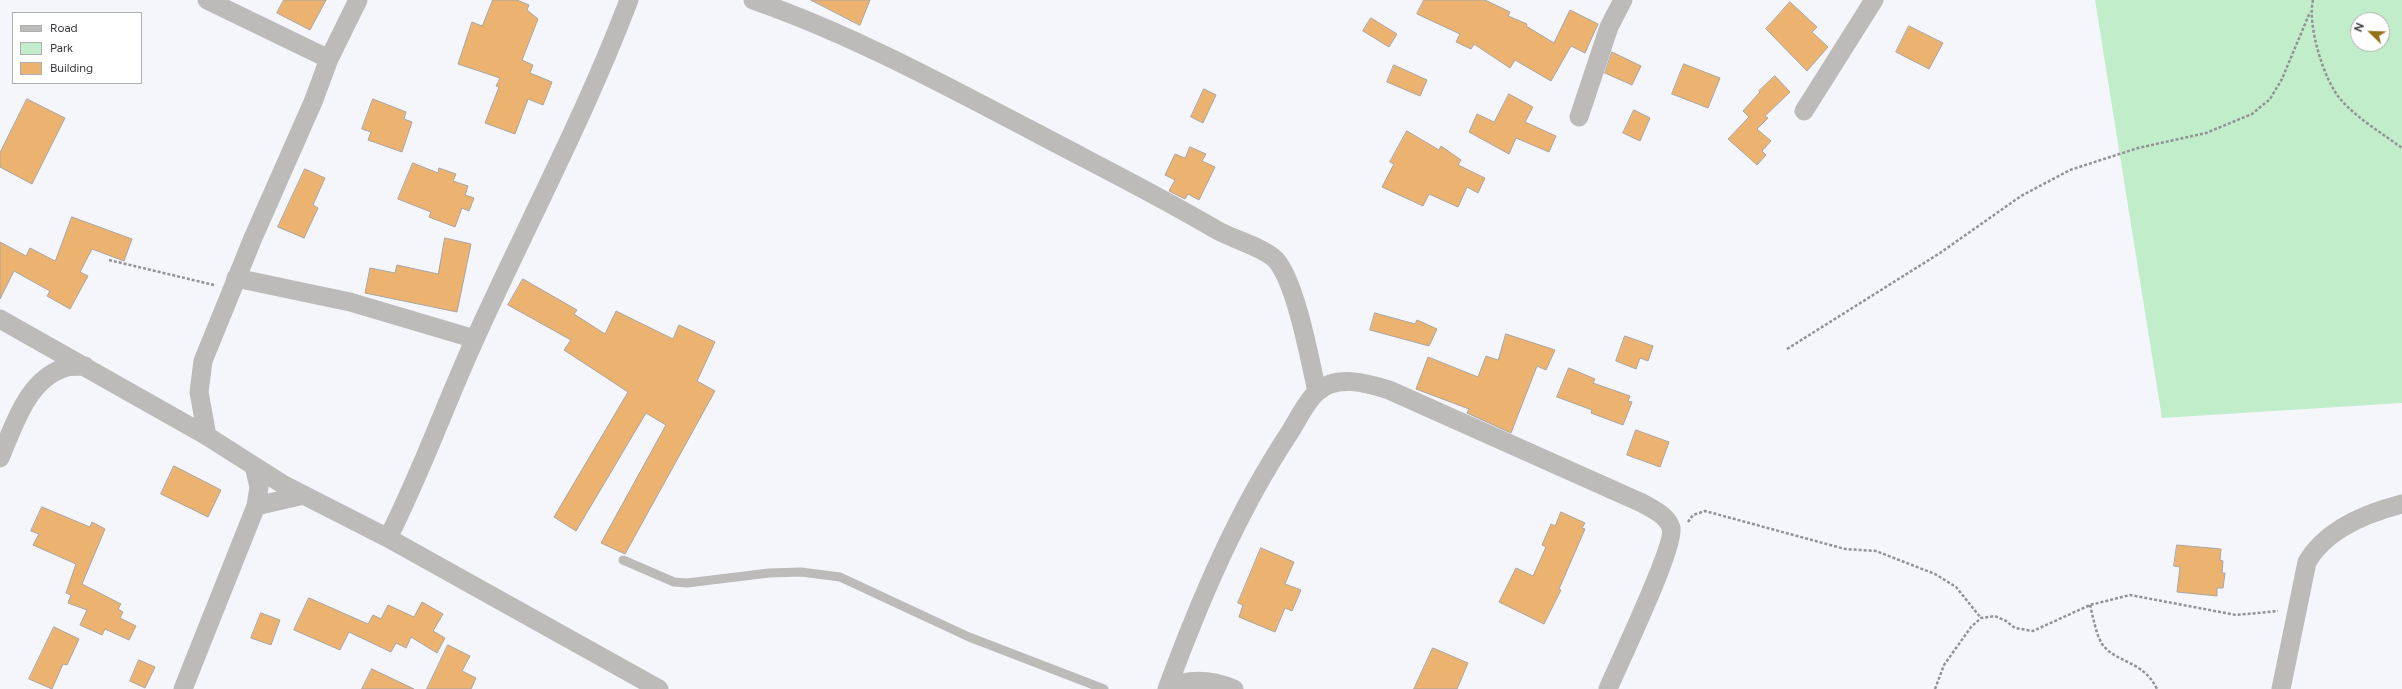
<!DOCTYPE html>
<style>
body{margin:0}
#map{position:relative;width:2402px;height:689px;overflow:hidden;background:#f5f6fb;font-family:Figtree,sans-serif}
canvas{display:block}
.legend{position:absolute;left:12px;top:12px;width:130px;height:72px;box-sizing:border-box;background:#fff;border:1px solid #afafb0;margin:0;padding:5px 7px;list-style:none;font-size:12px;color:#37383a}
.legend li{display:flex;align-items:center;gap:8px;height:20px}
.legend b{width:20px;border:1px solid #afafb0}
.north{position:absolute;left:2350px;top:12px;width:40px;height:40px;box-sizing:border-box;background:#fff;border:1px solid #afafb0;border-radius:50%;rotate:293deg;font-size:11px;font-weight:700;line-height:16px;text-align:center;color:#37383a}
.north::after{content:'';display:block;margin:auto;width:14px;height:18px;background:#917218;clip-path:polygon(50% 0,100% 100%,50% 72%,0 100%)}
</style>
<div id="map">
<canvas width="2402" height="689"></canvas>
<ul class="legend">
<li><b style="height:5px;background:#bcbbb9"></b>Road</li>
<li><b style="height:11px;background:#c2edca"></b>Park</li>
<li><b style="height:11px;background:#ecb270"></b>Building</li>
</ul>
<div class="north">N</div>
</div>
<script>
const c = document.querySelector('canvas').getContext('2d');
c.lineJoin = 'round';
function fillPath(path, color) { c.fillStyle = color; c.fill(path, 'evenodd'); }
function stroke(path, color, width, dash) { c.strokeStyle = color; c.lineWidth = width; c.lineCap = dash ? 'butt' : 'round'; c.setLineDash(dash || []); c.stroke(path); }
const green = new Path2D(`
 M 2095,0 L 2402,0 L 2402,403 L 2162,418 ZM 2358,20 L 2382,20 L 2382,44 L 2358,44 Z`);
const building = new Path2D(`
 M 284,0 L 326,0 L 310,30 L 277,13 Z
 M 493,0 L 517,0 L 529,5 L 527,10 L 538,19 L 522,60 L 533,65 L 530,73 L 552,82 L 543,105 L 528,99 L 515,134 L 485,123 L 499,87 L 496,86 L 500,78 L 458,64 L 472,22 L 482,26 Z
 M 811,0 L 870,0 L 860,25 Z
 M 1424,0 L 1485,0 L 1510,12 L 1508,16 L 1527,24 L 1526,26 L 1554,43 L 1570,10 L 1598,24 L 1585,53 L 1571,46 L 1551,81 L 1515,60 L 1510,68 L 1474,44 L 1471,49 L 1456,42 L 1460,34 L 1417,14 Z
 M 1790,2 L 1817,27 L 1812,32 L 1828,47 L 1807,71 L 1766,29 Z
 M 1371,18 L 1397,34 L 1389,47 L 1363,31 Z
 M 1909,26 L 1943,43 L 1929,69 L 1896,52 Z
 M 1612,52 L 1641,66 L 1632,85 L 1605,73 Z
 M 1684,64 L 1720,78 L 1708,108 L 1672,94 Z
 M 1394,65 L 1427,80 L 1420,96 L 1387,82 Z
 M 1775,76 L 1790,92 L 1765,116 L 1768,118 L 1757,129 L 1771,141 L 1762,151 L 1766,155 L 1757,165 L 1728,139 L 1749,117 L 1743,111 L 1760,92 L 1759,91 Z
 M 1204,89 L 1216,95 L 1203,123 L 1191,117 Z
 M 1509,94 L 1533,107 L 1525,122 L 1556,136 L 1549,152 L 1516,138 L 1509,154 L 1469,132 L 1477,114 L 1494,122 Z
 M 27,99 L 65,118 L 32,184 L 0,167 L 0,153 Z
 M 373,99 L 406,112 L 404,119 L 412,122 L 402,152 L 368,140 L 371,132 L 362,129 Z
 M 1634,110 L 1650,118 L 1640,141 L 1623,133 Z
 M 1407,131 L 1439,150 L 1441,146 L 1461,160 L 1458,165 L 1485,178 L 1478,193 L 1467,187 L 1458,207 L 1429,194 L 1423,206 L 1382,187 L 1394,164 L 1390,162 Z
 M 1190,147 L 1206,154 L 1202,161 L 1215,167 L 1199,200 L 1188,194 L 1185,199 L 1169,191 L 1175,180 L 1165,175 L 1175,154 L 1185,158 Z
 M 413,163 L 438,173 L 439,168 L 456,174 L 453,181 L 468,186 L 465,195 L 474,198 L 469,211 L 462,208 L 455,227 L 429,217 L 431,212 L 398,199 Z
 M 305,169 L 325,178 L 313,205 L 318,208 L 304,238 L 278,227 Z
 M 72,217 L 132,239 L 124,261 L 92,249 L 80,272 L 88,276 L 70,309 L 47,296 L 50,291 L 14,271 L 0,299 L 0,242 L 26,256 L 30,248 L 55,261 Z
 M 445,238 L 471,244 L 457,312 L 365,293 L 370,268 L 395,273 L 397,265 L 438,274 Z
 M 523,279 L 577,310 L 574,314 L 605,334 L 616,311 L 673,339 L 679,325 L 715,342 L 697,381 L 715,391 L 625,554 L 601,543 L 666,425 L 646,413 L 576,531 L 554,517 L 628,392 L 564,350 L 571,340 L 508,305 Z
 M 1375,313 L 1415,324 L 1417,320 L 1437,329 L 1429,346 L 1370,330 Z
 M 1506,334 L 1555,350 L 1546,370 L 1537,366 L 1511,433 L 1467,413 L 1469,409 L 1416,389 L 1428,357 L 1478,377 L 1486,356 L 1498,360 Z
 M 1625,336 L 1653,346 L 1648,361 L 1640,358 L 1636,369 L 1616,361 Z
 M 1569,368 L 1595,379 L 1593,383 L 1630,396 L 1628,401 L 1632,402 L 1623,425 L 1591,413 L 1592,410 L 1557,397 Z
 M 1636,430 L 1669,442 L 1660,467 L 1627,455 Z
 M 174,466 L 221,490 L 208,517 L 161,494 Z
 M 42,507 L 90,527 L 92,522 L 105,529 L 82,584 L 121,604 L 118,609 L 123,612 L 120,618 L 136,626 L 129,640 L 105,629 L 102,635 L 80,625 L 87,610 L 68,603 L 71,595 L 66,593 L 76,564 L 33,545 L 39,534 L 31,531 Z
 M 1561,512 L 1585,523 L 1582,528 L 1585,529 L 1559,589 L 1561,590 L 1544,624 L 1499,602 L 1516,568 L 1533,576 L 1546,547 L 1542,545 L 1551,524 L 1555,526 Z
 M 2177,545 L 2221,549 L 2220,560 L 2223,561 L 2222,573 L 2225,573 L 2223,588 L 2217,588 L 2217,596 L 2177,592 L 2180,567 L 2174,566 Z
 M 1261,548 L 1294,562 L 1285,584 L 1301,590 L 1292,611 L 1285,608 L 1275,632 L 1239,617 L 1243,605 L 1238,603 Z
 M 309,598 L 368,624 L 373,615 L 381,619 L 388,605 L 414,617 L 422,602 L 443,614 L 433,631 L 445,638 L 437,653 L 411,637 L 406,648 L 396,643 L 391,652 L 349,632 L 340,650 L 294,630 Z
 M 261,613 L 280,620 L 271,645 L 251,638 Z
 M 54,627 L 79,639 L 67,665 L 63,664 L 52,689 L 29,679 Z
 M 448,645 L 470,656 L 462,671 L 476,678 L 471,689 L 427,689 Z
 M 1433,648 L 1468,663 L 1457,689 L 1414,689 Z
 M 139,660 L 155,667 L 145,688 L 130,681 Z
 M 372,669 L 414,689 L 362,689 Z`);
const path = new Path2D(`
 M 2313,0 C 2307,25 2324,82 2342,101 C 2357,118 2383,134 2402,148
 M 109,260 L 214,285
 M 1787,349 L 1940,253 L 2021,196 L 2070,170 L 2138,148 L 2206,133 L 2252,114 L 2270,99 L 2282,79 L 2310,12
 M 1688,522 L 1693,515 L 1705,511 L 1845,549 L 1876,551 L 1935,574 L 1956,587 L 1981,618
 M 2090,605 C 2093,617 2096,634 2102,644 C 2117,664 2143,660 2157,689
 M 1935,689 L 1944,665 L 1971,627 L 1981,618 L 1995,616 L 2006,621 L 2015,628 L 2033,631 L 2090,605 L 2130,595 L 2236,615 L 2278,611`);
const lane = new Path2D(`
 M 623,560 L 674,582 L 687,583 L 769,573 L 801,572 L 840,577 L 969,637 L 1104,689`);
const street = new Path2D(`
 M 207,0 L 329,59
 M 753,0 C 848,33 939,82 1029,129 C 1091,162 1154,193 1215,229 C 1231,239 1264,247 1276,260 C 1296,283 1310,360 1317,392
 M 1804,111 L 1874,0
 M 1579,117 L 1609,27 L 1623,0
 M 236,278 L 350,302 L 475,339
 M 0,319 L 207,436 L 284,485 L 388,538 L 659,689
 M 207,436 L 199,392 L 203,361 L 253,238 L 313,102 L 329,59 L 358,0
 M 0,458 C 14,426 27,380 64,368 C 70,365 79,367 85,366
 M 256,506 L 304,495
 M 388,538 C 421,473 445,405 475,339 C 526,226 585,116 629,0
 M 183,689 L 256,506 L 259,487 L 254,466
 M 1167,689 C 1200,600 1237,512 1290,432 C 1297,421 1307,400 1317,392 C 1336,374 1367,383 1389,390 L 1642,503 C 1652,509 1667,515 1671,528 C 1676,545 1618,665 1608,689
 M 1168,689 C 1190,677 1212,680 1234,689
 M 2281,689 L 2307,562 C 2326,529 2367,513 2402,504`);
fillPath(green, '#c2edca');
fillPath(building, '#ecb270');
stroke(building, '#a8a5a2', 1);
stroke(path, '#929396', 2.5, [3, 2]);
stroke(lane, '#bcbbb9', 9);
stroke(street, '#bcbbb9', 19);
</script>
